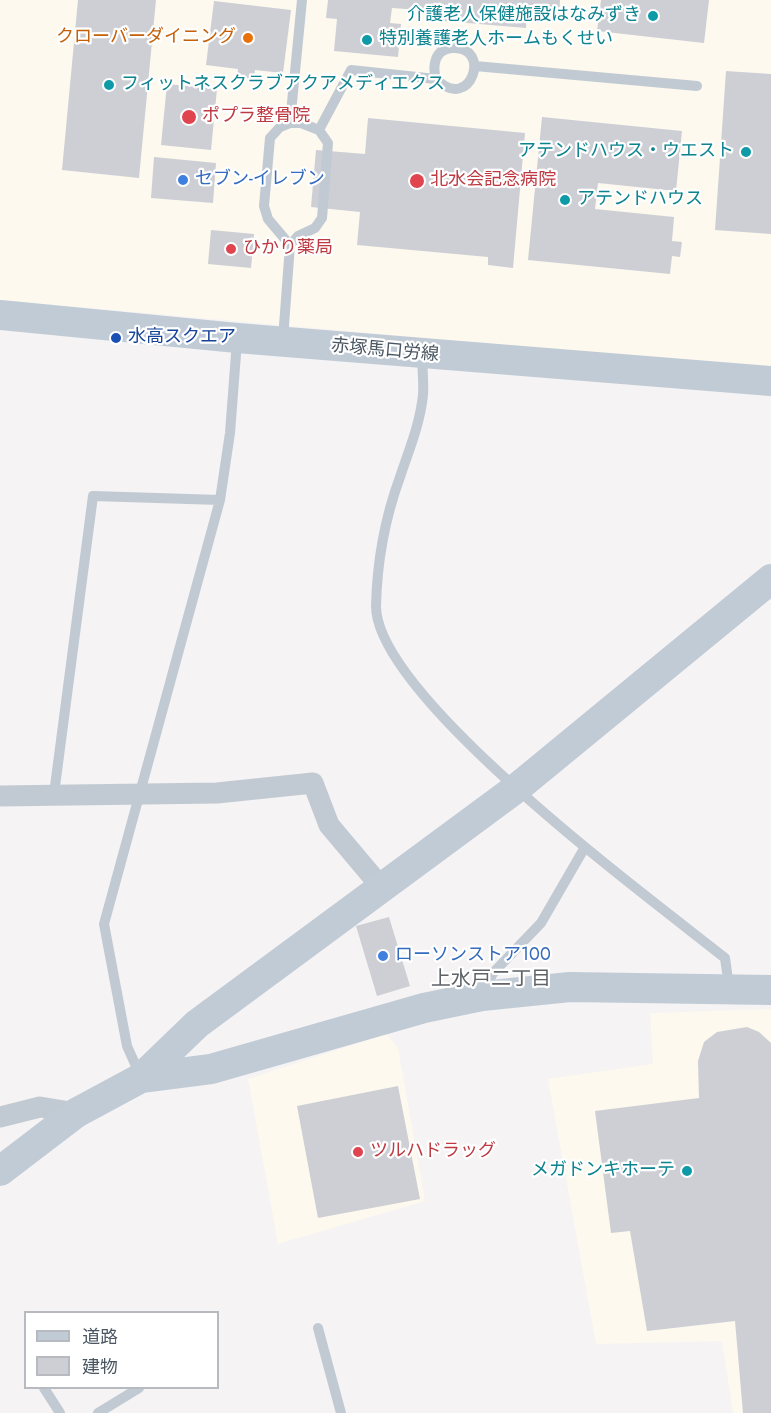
<!DOCTYPE html>
<meta charset="utf-8">
<style>
body{margin:0}
#map{position:relative;width:771px;height:1413px;overflow:hidden;background:#f5f3f3;font-family:Jost,"Noto Sans JP",sans-serif}
canvas{display:block}
.legend{position:absolute;left:24px;top:1311px;width:195px;height:78px;box-sizing:border-box;background:#fff;border:2px solid #b7bbc0;margin:0;padding:8px 10px;list-style:none;font-size:18px;color:#4a5661}
.legend li{display:flex;align-items:center;gap:12px;height:30px}
.legend b{width:30px;border:2px solid #b7bbc0}
</style>
<div id="map">
<canvas width="771" height="1413"></canvas>
<ul class="legend">
<li><b style="height:8px;background:#c1cbd6"></b>道路</li>
<li><b style="height:16px;background:#cdcfd5"></b>建物</li>
</ul>
</div>
<script>
const c = document.querySelector('canvas').getContext('2d');
c.lineJoin = 'round';
function fillPath(path, color) { c.fillStyle = color; c.fill(path, 'evenodd'); }
function stroke(path, color, width, dash) { c.strokeStyle = color; c.lineWidth = width; c.lineCap = dash ? 'butt' : 'round'; c.setLineDash(dash || []); c.stroke(path); }
function drawText(font, color, halo, rows, align = 'center') {
  c.font = font + ' Jost,"Noto Sans JP",sans-serif'; c.lineWidth = 4.5; c.setLineDash([]); c.textBaseline = 'middle'; c.strokeStyle = halo; c.fillStyle = color; for (const [text, x, y, turn = 0] of rows) {
    c.save(); c.translate(x, y); c.rotate((+turn || 0) * Math.PI / 180); c.textAlign = isNaN(turn) ? turn : align; if (halo) c.strokeText(text, 0, 0); c.fillText(text, 0, 0); c.restore();
  }
}
const commercial = new Path2D(`
 M 0,0 L 771,0 L 771,369 L 0,300 Z
 M 771,1009 L 771,1413 L 733,1413 L 722,1341 L 596,1344 L 548,1079 L 653,1064 L 650,1013 Z
 M 386,1034 L 398,1048 L 425,1201 L 278,1244 L 248,1079 Z`);
const building = new Path2D(`
 M 78,0 L 156,0 L 139,178 L 62,170 Z
 M 328,0 L 560,0 L 559,17 L 527,14 L 526,28 L 432,20 L 433,11 L 392,8 L 390,23 L 401,24 L 398,57 L 334,51 L 337,19 L 326,18 Z
 M 601,0 L 709,0 L 704,43 L 597,31 Z
 M 214,1 L 291,10 L 283,73 L 255,70 L 254,79 L 237,77 L 238,69 L 206,65 Z
 M 726,71 L 771,74 L 771,234 L 715,230 Z
 M 167,84 L 217,89 L 211,150 L 161,145 Z
 M 542,117 L 682,131 L 676,191 L 598,183 L 595,209 L 674,217 L 672,241 L 682,242 L 680,257 L 672,256 L 670,274 L 528,260 Z
 M 368,118 L 525,133 L 513,268 L 488,265 L 488,257 L 357,245 L 360,212 L 311,207 L 316,150 L 365,154 Z
 M 154,157 L 216,163 L 213,203 L 151,198 Z
 M 211,230 L 254,234 L 251,268 L 208,264 Z
 M 389,917 L 410,986 L 377,996 L 356,926 Z
 M 747,1027 L 759,1032 L 771,1043 L 771,1413 L 743,1413 L 735,1321 L 647,1331 L 630,1231 L 611,1233 L 595,1111 L 699,1098 L 698,1061 L 704,1042 L 717,1032 Z
 M 398,1086 L 420,1199 L 318,1218 L 297,1106 Z`);
const lane = new Path2D(`
 M 475,66 L 697,86
 M 290,123 L 302,0
 M 319,130 L 351,70 L 436,79 C 471,114 493,45 452,48 C 435,49 432,65 436,79
 M 283,339 L 290,245 L 298,236 L 315,228 L 322,218 L 328,143 L 319,130 L 301,123 L 290,123 L 280,127 L 270,138 L 264,206 L 268,219 L 290,245
 M 422,354 C 422,367 424,381 423,395 C 420,424 409,450 400,477 C 385,518 377,563 376,606 C 376,697 651,899 725,958 L 729,987
 M 54,794 L 93,496 L 220,500
 M 483,993 L 493,973 L 541,923 L 585,847
 M 140,1075 L 127,1046 L 104,924 L 220,500 L 230,433 L 237,341
 M 318,1328 L 341,1413
 M 44,1388 L 60,1413
 M 98,1413 L 139,1388`);
const street = new Path2D(`
 M 0,796 L 217,793 L 313,783 L 329,825 L 382,888
 M 0,1117 L 40,1107 L 76,1113`);
const secondary = new Path2D(`
 M 0,315 L 237,338 L 771,381
 M 141,1078 L 211,1069 L 424,1008 L 482,996 L 570,987 L 771,990
 M 0,1171 L 76,1113 L 141,1078 L 197,1024 L 518,787 L 771,579`);
const markers = [
 [653,16,6,"#0f9aa8"],
 [248,38,6,"#e8710a"],
 [367,40,6,"#0f9aa8"],
 [109,85,6,"#0f9aa8"],
 [189,117,8,"#e0444e"],
 [746,152,6,"#0f9aa8"],
 [183,180,6,"#3f7fe0"],
 [417,181,8,"#e0444e"],
 [565,200,6,"#0f9aa8"],
 [231,249,6,"#e0444e"],
 [116,338,6,"#1a4fb4"],
 [383,956,6,"#3f7fe0"],
 [358,1152,6,"#e0444e"],
 [687,1171,6,"#0f9aa8"]
];
const cultureNames = [
 ["介護老人保健施設はなみずき",641,16],
 ["特別養護老人ホームもくせい",379,40,"left"],
 ["フィットネスクラブアクアメディエクス",121,85,"left"],
 ["アテンドハウス・ウエスト",734,152],
 ["アテンドハウス",577,200,"left"],
 ["メガドンキホーテ",675,1171]
];
const foodNames = [
 ["クローバーダイニング",236,38]
];
const healthNames = [
 ["ポプラ整骨院",202,117],
 ["北水会記念病院",430,181],
 ["ひかり薬局",243,249],
 ["ツルハドラッグ",370,1152]
];
const shopNames = [
 ["セブン-イレブン",195,180],
 ["ローソンストア100",395,956]
];
const transitNames = [
 ["水高スクエア",128,338]
];
const streetNames = [
 ["赤塚馬口労線",385,351,5]
];
const neighbourhoodNames = [
 ["上水戸二丁目",491,980]
];
fillPath(commercial, '#fdf9ef');
fillPath(building, '#cdcfd5');
stroke(lane, '#c1cad2', 10);
stroke(street, '#c1cad2', 21);
stroke(secondary, '#c1cbd6', 30);
for (const [x, y, r, color] of markers) { const dot = new Path2D(); dot.arc(x, y, r, 0, 2 * Math.PI); c.fillStyle = color; c.fill(dot); stroke(dot, '#fff', 2); }
drawText('18px', '#0d838f', '#fff', cultureNames, 'right');
drawText('18px', '#c56008', '#fff', foodNames, 'right');
drawText('18px', '#be3a42', '#fff', healthNames, 'left');
drawText('18px', '#366cbe', '#fff', shopNames, 'left');
drawText('18px', '#164399', '#fff', transitNames, 'left');
drawText('18px', '#4a5661', '#fff', streetNames);
drawText('20px', '#5f6368', '#fff', neighbourhoodNames);
</script>
